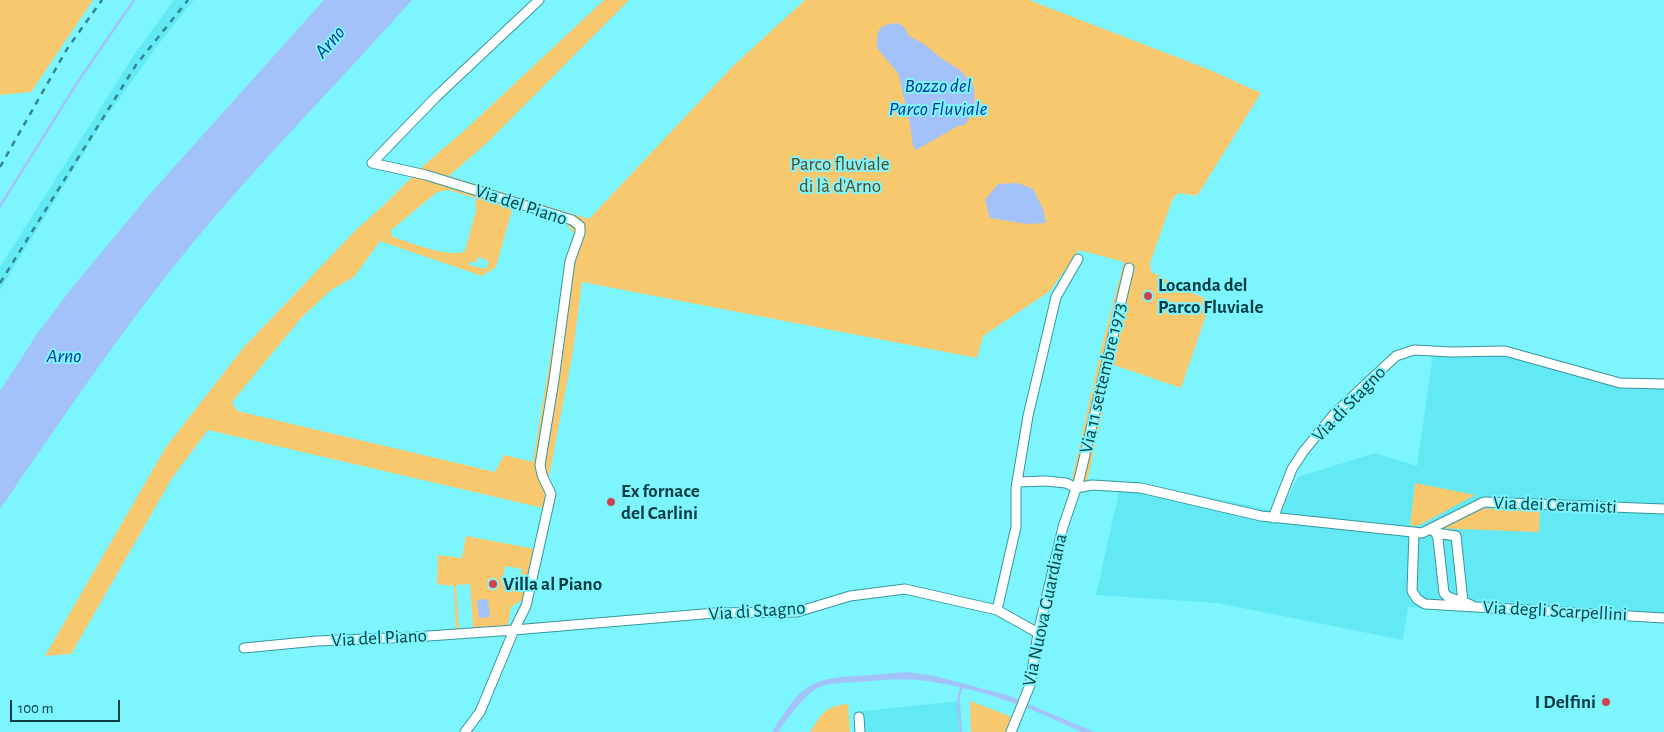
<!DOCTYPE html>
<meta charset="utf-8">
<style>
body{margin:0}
#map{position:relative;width:1664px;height:732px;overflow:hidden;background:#7df5ff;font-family:"Alegreya Sans",sans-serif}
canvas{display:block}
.scale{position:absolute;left:10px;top:700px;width:110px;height:22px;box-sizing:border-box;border:2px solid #033d41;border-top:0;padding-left:6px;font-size:15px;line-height:18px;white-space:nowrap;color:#033d41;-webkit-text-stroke:4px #7df5ff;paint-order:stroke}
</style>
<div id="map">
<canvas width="1664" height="732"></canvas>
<div class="scale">100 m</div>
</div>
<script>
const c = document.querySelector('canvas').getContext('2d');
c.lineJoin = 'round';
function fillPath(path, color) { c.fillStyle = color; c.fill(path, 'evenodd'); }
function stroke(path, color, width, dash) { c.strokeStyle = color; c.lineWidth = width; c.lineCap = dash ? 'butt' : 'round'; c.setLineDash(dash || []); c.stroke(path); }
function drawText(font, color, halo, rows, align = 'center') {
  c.font = font + ' "Alegreya Sans",sans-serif'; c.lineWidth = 4; c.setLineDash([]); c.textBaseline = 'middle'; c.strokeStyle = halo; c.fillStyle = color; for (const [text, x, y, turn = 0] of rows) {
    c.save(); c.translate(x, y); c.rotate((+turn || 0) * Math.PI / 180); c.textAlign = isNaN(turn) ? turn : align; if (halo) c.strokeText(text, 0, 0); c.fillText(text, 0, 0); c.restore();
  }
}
const built = new Path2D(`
 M 174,0 L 194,0 L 157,46 L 104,120 L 0,290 L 0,267 L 134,55 Z
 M 1504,354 L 1626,388 L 1664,389 L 1664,622 L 1408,607 L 1403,640 L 1217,603 L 1096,595 L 1121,482 L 1137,482 L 1281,512 L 1298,477 L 1375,453 L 1417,466 L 1433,355 Z
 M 960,701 L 962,732 L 855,732 L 854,712 Z`);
const green = new Path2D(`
 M 0,0 L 93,0 L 31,92 L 0,95 Z
 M 604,0 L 629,0 L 490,140 L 449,176 L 589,219 L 733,66 L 805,0 L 1029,0 L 1210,70 L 1261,93 L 1197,196 L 1179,193 L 1173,198 L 1150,263 L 1151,272 C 1172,281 1190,293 1211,301 L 1181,388 L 1111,364 L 1102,417 L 1087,481 L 1072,479 L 1103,341 L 1124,262 L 1079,250 L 1050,291 L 983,336 L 977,358 L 582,282 L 573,351 L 543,508 L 208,430 L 172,478 L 71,654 L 45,656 L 166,447 L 244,347 L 355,231 L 386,203 L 422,167 L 465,130 ZM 449,190 L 475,198 L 476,210 L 465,251 C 449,259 410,242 393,237 L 390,231 L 437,192 ZM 518,208 L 566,223 L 575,235 L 566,262 L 533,462 L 504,455 L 495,472 L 237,411 L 232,402 L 302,317 L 331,290 L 354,277 L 380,241 L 482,276 L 496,267 L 512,210 ZM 478,257 L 489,261 L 486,269 L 469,265 L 470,261 L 476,263 Z
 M 1415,483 L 1475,495 L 1418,526 L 1410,525 Z
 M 1476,508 L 1540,511 L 1539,532 L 1433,528 Z
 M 466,536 L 535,549 L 525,598 L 511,607 L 507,630 L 456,632 L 454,586 L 437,584 L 438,555 L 462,558 ZM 505,566 L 522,569 L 519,584 L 502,581 ZM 470,584 L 473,629 L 459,630 L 456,585 Z
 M 970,701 L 1012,717 L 1007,732 L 971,732 Z
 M 848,704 L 850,732 L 810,732 C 823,713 823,707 848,704 Z`);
const water = new Path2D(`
 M 324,0 L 412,0 C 339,82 261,160 191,245 C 122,329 62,419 0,509 L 0,391 L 37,334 L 71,289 L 149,195 Z
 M 898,23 L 905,28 L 909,36 L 924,44 L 941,58 L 960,70 L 974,86 L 975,108 L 965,125 L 958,126 L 916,150 L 913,146 L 910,124 L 898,73 L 877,48 C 877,29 878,25 898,23 Z
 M 1018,183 L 1033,189 L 1043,209 L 1046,223 L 1027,224 L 990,218 L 985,200 L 998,184 Z
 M 488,599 L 490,617 L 479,618 L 477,600 Z
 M 907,672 L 935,676 L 1010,696 L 1094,732 L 1081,732 C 1030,707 975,686 918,680 C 899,678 879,680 861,682 C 846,683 829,682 816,689 C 805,695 785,721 778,732 L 772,732 C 781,718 791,700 805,689 C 823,675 851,677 872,675 C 884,674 895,673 907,672 Z`);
const stream = new Path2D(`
 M 0,206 L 77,83 L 134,0
 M 961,732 C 960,719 954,695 964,685`);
const minor = new Path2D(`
 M 1017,482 L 1046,481 L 1066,483 L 1076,488 L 1092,485 L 1141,488 L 1261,516 L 1422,533 L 1484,502 L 1664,509
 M 1273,518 L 1292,469 L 1303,452 L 1335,413 L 1396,356 L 1414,350 L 1452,352 L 1505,351 L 1620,383 L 1664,384
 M 1432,530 L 1436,533 L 1438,539 L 1444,593 L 1448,597 L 1463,602
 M 1414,532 L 1412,591 L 1417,599 L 1425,604 L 1664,618
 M 1436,533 L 1456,536 L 1463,602 L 1471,605
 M 997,610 L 1016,527 L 1016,488 L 1028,416 L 1056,297 L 1078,259
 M 244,648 L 317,641 L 414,637 L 514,630 L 715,613 L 797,612 L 850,596 L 905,589 L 997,610 L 1038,633
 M 859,717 L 860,732
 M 465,732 L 480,712 L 514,630 L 526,606 L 551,494 L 542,475 L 540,465 L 554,380 L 570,261 L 580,233 L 580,226 L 572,220 L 426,175 L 372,163 L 436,97 L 539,0
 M 1011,732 L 1030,685 L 1038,633 L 1063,527 L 1079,480 L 1129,268`);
const rail = new Path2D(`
 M 0,167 L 67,49 L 102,0
 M 0,283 L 136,65 L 188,0`);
const markers = [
 [1148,296,5,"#d14147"],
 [611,502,5,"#d14147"],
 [493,584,5,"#d14147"],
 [1606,702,5,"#d14147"]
];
const parkNames = [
 ["Parco fluviale",840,164],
 ["di là d'Arno",840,186]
];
const streetNames = [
 ["Via del Piano",521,205,18],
 ["Via 11 settembre 1973",1103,378,-77],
 ["Via di Stagno",1349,404,-46],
 ["Via dei Ceramisti",1555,505,2],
 ["Via Nuova Guardiana",1045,610,-78],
 ["Via di Stagno",757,611,-4],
 ["Via degli Scarpellini",1555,611,3],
 ["Via del Piano",379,638,-3]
];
const poiNames = [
 ["Locanda del",1158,285],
 ["Parco Fluviale",1158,307],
 ["Ex fornace",621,491],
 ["del Carlini",621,513],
 ["Villa al Piano",503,584],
 ["I Delfini",1596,702,"right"]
];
const waterNames = [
 ["Arno",330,42,-49],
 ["Bozzo del",938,86],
 ["Parco Fluviale",938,109],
 ["Arno",64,356]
];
fillPath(built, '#63e9f4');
fillPath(green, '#f7c86e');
fillPath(water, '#a3c2fa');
stroke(stream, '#a3c2fa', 2.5);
stroke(minor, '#38959d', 11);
stroke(minor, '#fff', 9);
stroke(rail, '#33868c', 2.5, [6, 6]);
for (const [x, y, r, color] of markers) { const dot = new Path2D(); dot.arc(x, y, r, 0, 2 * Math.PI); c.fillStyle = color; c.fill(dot); stroke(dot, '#7df5ff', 2); }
drawText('19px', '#5e4718', '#7df5ff', parkNames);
drawText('19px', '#033d41', '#7df5ff', streetNames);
drawText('bold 19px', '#033d41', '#7df5ff', poiNames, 'left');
drawText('italic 20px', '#02349c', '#7df5ff', waterNames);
</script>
